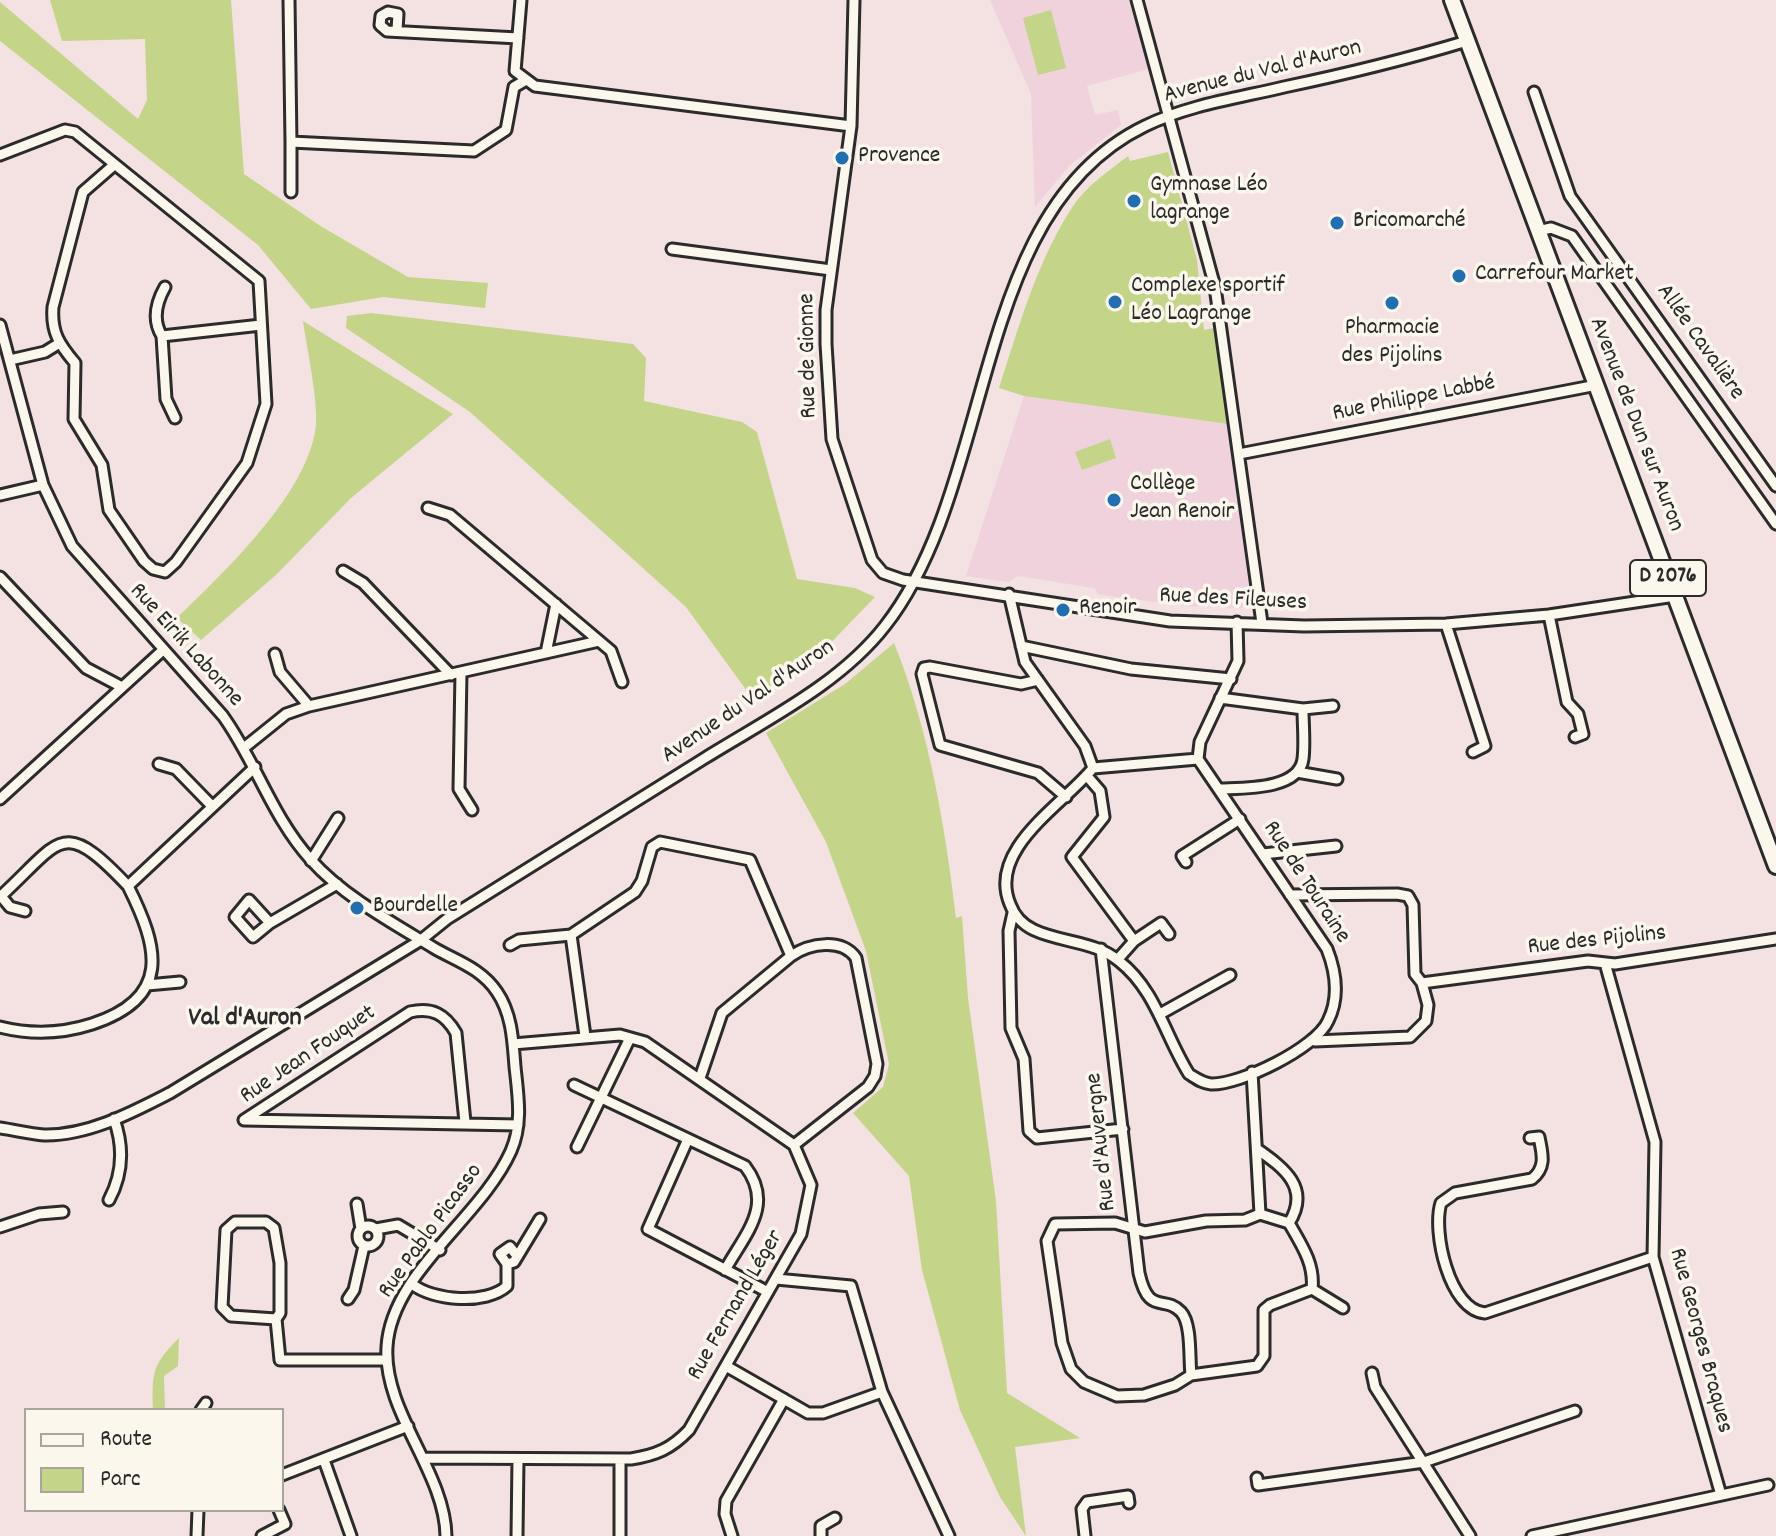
<!DOCTYPE html>
<meta charset="utf-8">
<style>
body{margin:0}
#map{position:relative;width:1776px;height:1536px;overflow:hidden;background:#f4e1e2;font-family:Dekko,sans-serif}
canvas{display:block}
.legend{position:absolute;left:24px;top:1408px;width:260px;height:104px;box-sizing:border-box;background:#fbf7ec;border:2px solid #a8a59f;margin:0;padding:10px 14px;list-style:none;font-size:24px;color:#2b2b2b}
.legend li{display:flex;align-items:center;gap:16px;height:40px}
.legend b{width:40px;border:2px solid #a8a59f}
</style>
<div id="map">
<canvas width="1776" height="1536"></canvas>
<ul class="legend">
<li><b style="height:10px;background:#fbf7ec"></b>Route</li>
<li><b style="height:22px;background:#c4d488"></b>Parc</li>
</ul>
</div>
<script>
const c = document.querySelector('canvas').getContext('2d');
c.lineJoin = 'round';
function fillPath(path, color) { c.fillStyle = color; c.fill(path, 'evenodd'); }
function stroke(path, color, width, dash) { c.strokeStyle = color; c.lineWidth = width; c.lineCap = dash ? 'butt' : 'round'; c.setLineDash(dash || []); c.stroke(path); }
function drawText(font, color, halo, rows, align = 'center') {
  c.font = font + ' Dekko,sans-serif'; c.lineWidth = 7; c.setLineDash([]); c.textBaseline = 'middle'; c.strokeStyle = halo; c.fillStyle = color; for (const [text, x, y, turn = 0] of rows) {
    c.save(); c.translate(x, y); c.rotate((+turn || 0) * Math.PI / 180); c.textAlign = isNaN(turn) ? turn : align; if (halo) c.strokeText(text, 0, 0); c.fillText(text, 0, 0); c.restore();
  }
}
const built = new Path2D(`
 M 990,0 L 1129,0 L 1148,69 L 1087,86 L 1095,115 L 1118,110 L 1121,125 L 1070,165 L 1035,207 L 1031,94 Z
 M 1024,396 L 1228,424 L 1252,598 L 1242,608 L 1187,606 L 1109,596 L 1098,594 L 1094,588 L 1018,576 L 1008,582 L 966,576 Z`);
const green = new Path2D(`
 M 50,0 L 231,0 L 244,174 L 322,227 L 408,277 L 488,283 L 485,308 L 383,297 L 311,309 L 258,245 L 0,41 L 0,2 L 138,119 L 147,100 L 145,39 L 62,41 Z
 M 1051,10 L 1066,68 L 1038,75 L 1023,18 Z
 M 1168,152 L 1197,260 L 1204,330 L 1215,328 L 1228,424 L 1024,396 L 999,388 C 1019,326 1037,261 1073,206 C 1087,185 1109,171 1128,156 L 1130,161 Z
 M 371,313 L 633,344 L 646,358 L 644,401 L 742,422 L 757,432 L 797,579 L 855,588 L 875,597 L 816,658 L 752,698 L 686,607 L 470,412 L 346,328 L 347,316 Z
 M 303,321 L 453,414 L 351,498 L 277,574 L 201,640 L 177,618 C 224,572 309,493 316,425 C 318,399 307,349 303,321 Z
 M 1110,439 L 1116,458 L 1082,470 L 1075,452 Z
 M 894,643 C 929,729 945,826 956,918 L 962,916 L 968,998 L 996,1201 L 1007,1393 L 1080,1438 L 1015,1447 L 1026,1536 L 1000,1497 L 960,1410 L 922,1270 L 909,1176 L 853,1113 L 883,1087 L 889,1064 L 866,951 L 826,842 L 766,733 L 845,684 Z
 M 179,1338 L 178,1366 L 164,1376 L 165,1410 L 153,1410 C 152,1372 152,1365 179,1338 Z`);
const street = new Path2D(`
 M 289,0 L 291,142 L 474,151 L 506,130 L 514,87 L 526,80
 M 521,0 L 515,71 L 535,86 L 851,126
 M 854,0 L 851,126 L 826,310 L 826,344 L 832,439 L 872,560 L 883,573 L 903,580 L 1170,621 L 1304,626 L 1446,624 L 1549,615 L 1675,596
 M 1137,0 L 1215,287 L 1262,623
 M 397,30 L 398,14 L 388,12 L 381,16 L 380,25 L 387,31 L 518,38
 M 1534,92 L 1570,196 L 1776,486
 M 0,155 L 65,130 L 75,132 L 259,281 L 266,404 L 247,463 L 176,562 L 165,572 L 153,569 L 144,561 L 109,510 L 102,465 L 74,419 L 75,363 C 59,344 51,332 53,307 L 83,192 L 114,165
 M 291,192 L 291,142
 M 1538,231 L 1551,228 L 1572,236 L 1776,524
 M 672,249 L 831,270
 M 165,287 C 156,303 152,320 162,336 L 166,399 L 175,418
 M 0,325 L 43,485 L 72,546 L 223,716 C 256,762 272,817 311,860 C 343,896 393,923 434,948 C 456,961 481,968 497,992 C 512,1014 513,1041 515,1067 C 518,1095 523,1124 511,1151 C 481,1218 391,1273 387,1347 C 383,1412 445,1472 446,1536
 M 162,336 L 261,325
 M 10,360 L 45,352 L 58,344
 M 1239,454 L 1597,385
 M 0,495 L 43,485
 M 428,508 L 450,515 L 611,651 L 622,682
 M 343,571 L 363,583 L 451,675
 M 0,577 L 86,668 L 122,687
 M 1009,594 L 1025,662 L 1085,746 L 1093,768 C 1063,805 987,849 1010,904 C 1014,915 1023,925 1034,930 C 1062,943 1095,941 1119,961 C 1156,990 1165,1036 1189,1074 C 1197,1079 1202,1083 1211,1084 C 1240,1085 1316,1048 1328,1021 C 1340,997 1336,972 1327,949 L 1198,759 L 1200,742 L 1238,661 L 1237,622
 M 1549,615 L 1567,702 L 1578,714 L 1583,734 L 1575,737
 M 1446,624 L 1485,746 L 1473,752
 M 1021,646 L 1131,669 L 1231,679
 M 546,653 L 556,604
 M 275,654 L 280,672 L 309,706
 M 461,672 L 459,789 L 472,810
 M 1038,680 L 1021,684 L 930,667 L 924,668 L 922,674 L 940,745 L 1038,773 L 1066,797
 M 1220,698 L 1303,709 C 1303,725 1305,743 1303,759 C 1299,790 1243,788 1221,789
 M 1303,709 L 1333,706
 M 245,747 L 286,714 L 309,706 L 599,641
 M 159,764 L 176,769 L 211,805
 M 1093,768 L 1198,759
 M 1297,772 L 1337,779
 M 1087,776 L 1100,791 L 1104,817 L 1072,857 L 1134,941 L 1118,959
 M 0,799 L 163,650
 M 1263,854 L 1336,846
 M 311,861 L 338,818
 M 1186,862 L 1182,856 L 1240,819
 M 1290,895 L 1397,894 L 1408,896 L 1413,905 L 1415,974 L 1422,983 L 1428,1005 L 1426,1021 L 1410,1037 L 1315,1041
 M 25,911 L 10,907 L 1,896 C 61,841 61,815 128,886
 M 1013,913 L 1009,931 L 1011,1028 L 1024,1059 L 1029,1131 L 1037,1138 L 1123,1129
 M 270,923 L 253,937 L 235,917 L 249,900 L 270,923 L 337,884
 M 1134,941 L 1161,923 L 1169,934
 M 510,945 L 519,940 L 571,935
 M 1101,949 L 1139,1273 C 1149,1317 1164,1294 1181,1312 C 1192,1324 1189,1359 1191,1375
 M 1605,963 L 1655,1142 L 1653,1257 L 1721,1495
 M 1422,983 L 1588,961 L 1615,964 L 1776,939
 M 147,985 L 180,982
 M 1160,1014 L 1230,975
 M 0,1027 C 32,1035 61,1034 92,1024 C 172,998 159,948 128,886 L 255,767
 M 585,1036 L 571,935 L 635,892 L 642,881 L 652,847 L 660,842 L 750,860 L 791,956 C 810,943 842,938 856,958 L 877,1064 L 875,1076 L 868,1087 L 794,1145
 M 1252,1072 L 1260,1214
 M 700,1078 L 722,1013 L 791,956
 M 574,1085 L 745,1166 C 775,1205 745,1234 725,1270
 M 465,1122 L 456,1033 C 445,1014 432,1007 410,1012 L 244,1120 L 518,1125
 M 0,1128 C 14,1130 30,1134 44,1135 C 88,1136 133,1112 170,1093 L 421,940 L 447,919 C 533,865 619,812 705,758 C 766,720 840,684 885,626 C 998,482 969,211 1145,126 C 1188,105 1238,98 1284,87 C 1346,74 1407,59 1467,41
 M 1530,1138 L 1539,1137 C 1542,1153 1547,1167 1532,1179 L 1455,1193 L 1441,1203 C 1432,1231 1449,1310 1485,1313 L 1653,1257
 M 688,1139 L 648,1229 L 768,1292
 M 577,1147 L 630,1038
 M 1257,1149 C 1284,1168 1311,1188 1289,1223 C 1301,1244 1315,1264 1312,1289 L 1270,1305 L 1264,1310 L 1264,1356 L 1257,1366 L 1191,1375 L 1175,1385 L 1144,1395 L 1117,1396 L 1084,1382 L 1071,1369 L 1062,1343 L 1047,1241 L 1055,1224 L 1115,1223 L 1145,1232 L 1206,1221 L 1245,1220 L 1260,1214 L 1289,1223
 M 109,1200 C 123,1174 124,1147 114,1119
 M 357,1204 L 361,1229
 M358 1236a10 10 0 1 1 20 0a10 10 0 1 1-20 0Z
 M 0,1227 L 39,1214 L 63,1212
 M 376,1229 L 398,1225 L 440,1250
 M 517,1256 L 510,1247 L 500,1254 L 507,1264 L 514,1262 L 540,1219
 M 776,1279 L 851,1286 L 882,1392 L 949,1536
 M 412,1284 C 433,1301 486,1305 507,1286 L 507,1264
 M 1312,1289 L 1343,1308
 M 348,1299 L 354,1290 L 364,1246
 M 276,1319 L 231,1316 L 222,1307 L 226,1230 L 235,1222 L 266,1222 L 274,1228 L 280,1263 L 280,1313 L 276,1319 L 280,1360 L 387,1360
 M 726,1366 L 808,1413 L 823,1413 L 882,1392
 M 1372,1373 L 1375,1387 L 1470,1536
 M 201,1410 L 206,1403
 M 423,1458 L 631,1459 C 656,1455 671,1449 689,1430 L 801,1234 L 811,1185 L 794,1145 L 645,1042 L 620,1035 L 513,1044
 M 324,1460 L 351,1536
 M 282,1475 L 408,1426
 M 1257,1478 L 1258,1485 L 1424,1462 L 1575,1411
 M 197,1536 L 198,1510
 M 262,1536 L 285,1524 L 279,1510
 M 517,1536 L 518,1459
 M 620,1536 L 620,1459
 M 732,1536 L 725,1514 L 726,1501 L 784,1399
 M 821,1536 L 821,1526 L 835,1518
 M 1085,1536 L 1082,1509 L 1087,1502 L 1128,1496 L 1129,1503
 M 1532,1536 L 1768,1485`);
const primary = new Path2D(`
 M 1452,0 L 1776,866`);
const markers = [
 [842,158,8,"#1f6fb2"],
 [1134,201,8,"#1f6fb2"],
 [1337,223,8,"#1f6fb2"],
 [1459,276,8,"#1f6fb2"],
 [1115,302,8,"#1f6fb2"],
 [1392,303,8,"#1f6fb2"],
 [1114,500,8,"#1f6fb2"],
 [1063,610,8,"#1f6fb2"],
 [357,908,8,"#1f6fb2"]
];
const shields = [
 [1668,578,76]
];
const shieldNames = [
 ["D 2076",1668,578]
];
const streetNames = [
 ["Avenue du Val d'Auron",1263,73,-14],
 ["Allée Cavalière",1699,343,55],
 ["Rue de Gionne",810,356,-91],
 ["Rue Philippe Labbé",1414,400,-11],
 ["Avenue de Dun sur Auron",1635,425,69],
 ["Rue des Fileuses",1233,601,3],
 ["Rue Eirik Labonne",185,646,48],
 ["Avenue du Val d'Auron",749,703,-34],
 ["Rue de Touraine",1305,883,57],
 ["Rue des Pijolins",1597,942,-6],
 ["Rue Jean Fouquet",309,1056,-34],
 ["Rue d'Auvergne",1103,1142,-96],
 ["Rue Pablo Picasso",432,1232,-54],
 ["Rue Fernand Léger",737,1306,-60],
 ["Rue Georges Braques",1699,1341,75]
];
const poiNames = [
 ["Provence",858,158],
 ["Gymnase Léo",1150,187],
 ["lagrange",1150,215],
 ["Bricomarché",1353,223],
 ["Carrefour Market",1475,276],
 ["Complexe sportif",1131,288],
 ["Léo Lagrange",1131,316],
 ["Pharmacie",1392,330,"center"],
 ["des Pijolins",1392,358,"center"],
 ["Collège",1130,486],
 ["Jean Renoir",1130,514],
 ["Renoir",1079,610],
 ["Bourdelle",373,908]
];
const neighbourhoodNames = [
 ["Val d'Auron",245,1020]
];
fillPath(built, '#efd2db');
fillPath(green, '#c4d488');
stroke(street, '#2b2b2b', 15);
stroke(primary, '#2b2b2b', 20);
stroke(street, '#fbf7ec', 9);
stroke(primary, '#fbf7ec', 14);
for (const [x, y, r, color] of markers) { const dot = new Path2D(); dot.arc(x, y, r, 0, 2 * Math.PI); c.fillStyle = color; c.fill(dot); stroke(dot, '#fbf7ec', 3); }
for (const [x, y, w] of shields) { const box = new Path2D(); box.roundRect(x - w / 2, y - 18, w, 36, 6); c.fillStyle = '#fbf7ec'; c.fill(box); stroke(box, '#2b2b2b', 2); }
drawText('bold 22px', '#2b2b2b', null, shieldNames);
drawText('24px', '#2b2b2b', '#fbf7ec', streetNames);
drawText('24px', '#2b2b2b', '#fbf7ec', poiNames, 'left');
drawText('bold 26px', '#2b2b2b', '#fbf7ec', neighbourhoodNames);
</script>
